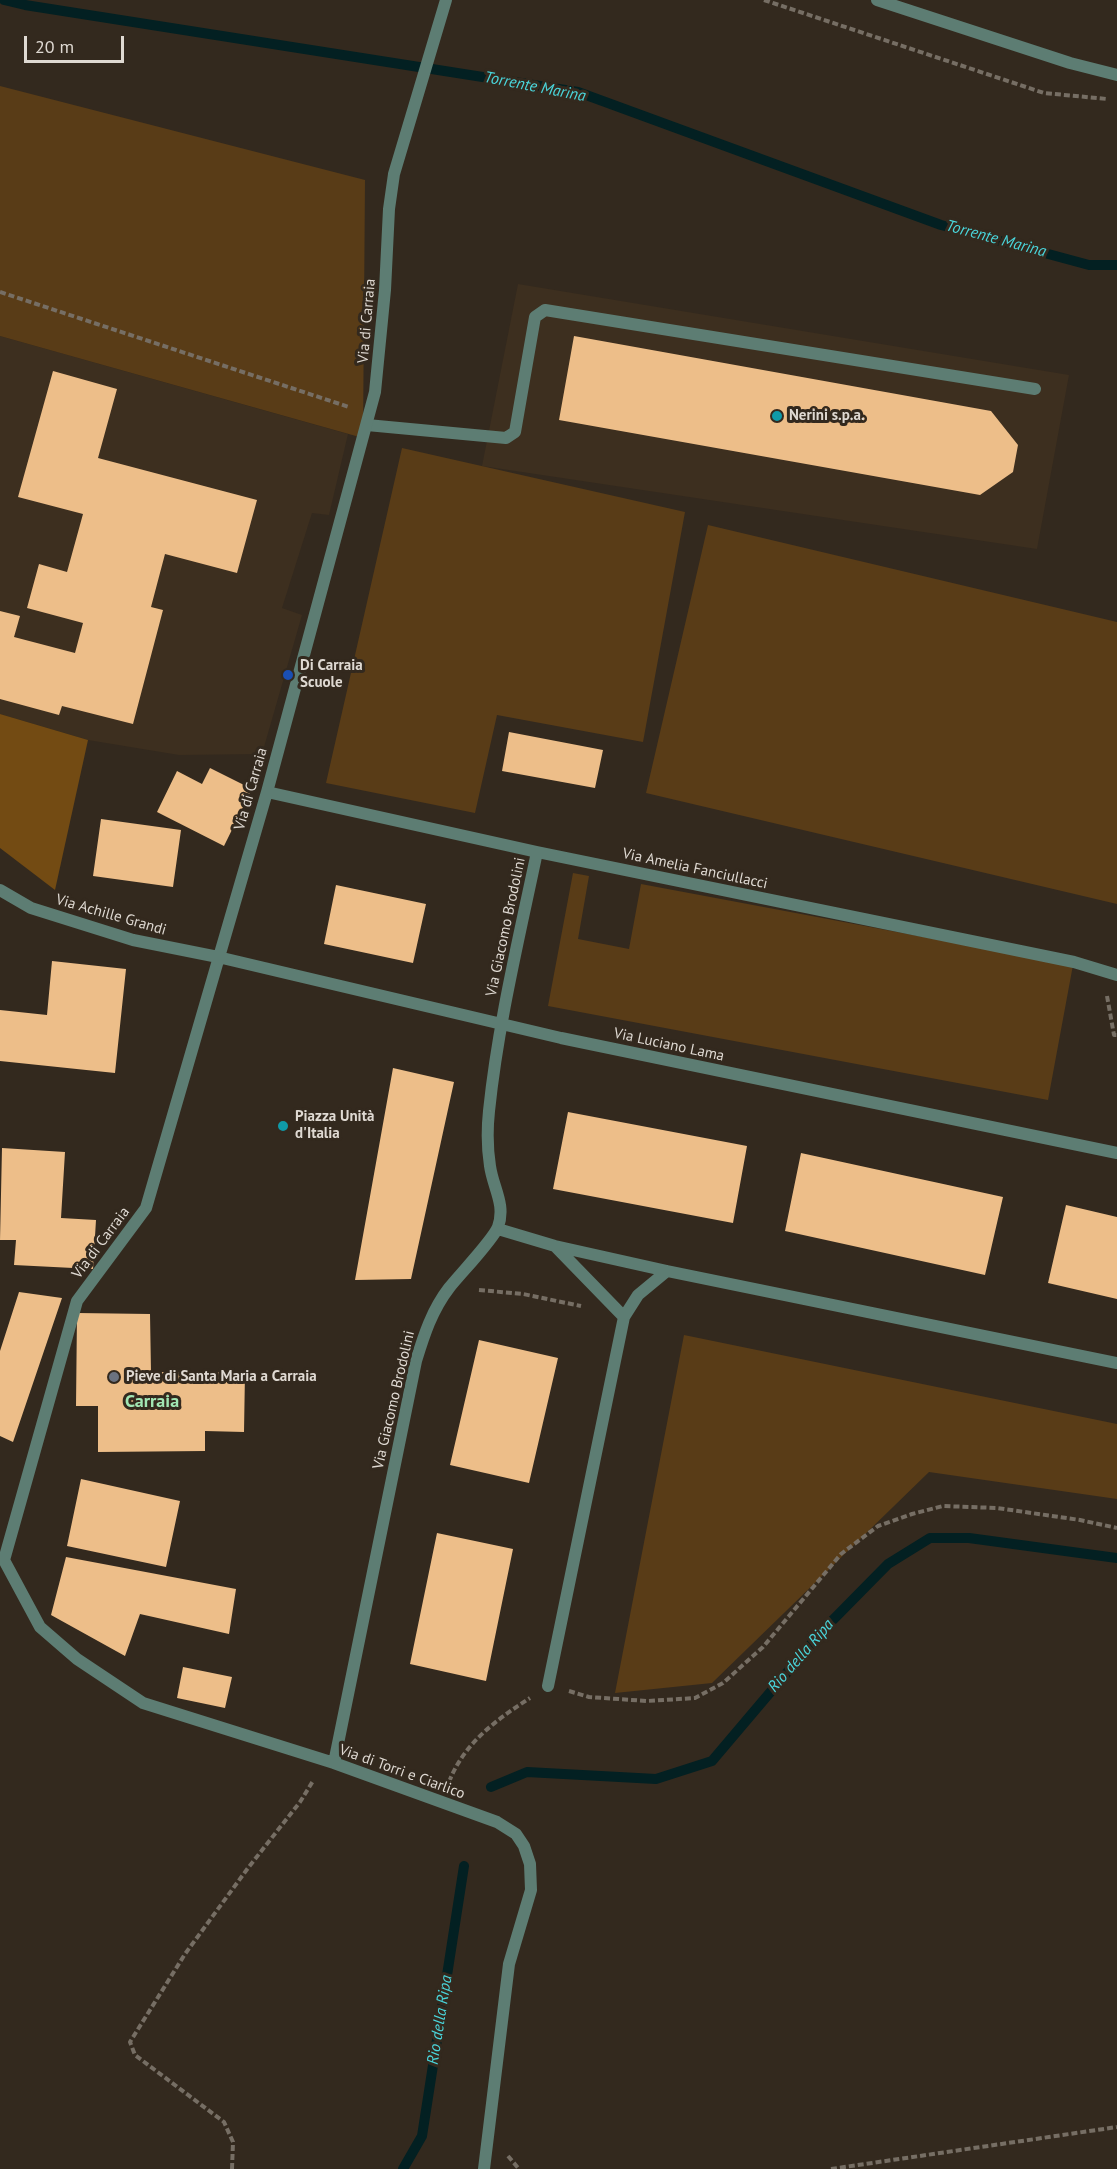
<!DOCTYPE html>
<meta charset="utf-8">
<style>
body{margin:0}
#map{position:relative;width:1117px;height:2169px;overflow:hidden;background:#33291e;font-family:"PT Sans",sans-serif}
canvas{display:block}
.scale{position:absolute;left:24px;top:36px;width:100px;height:27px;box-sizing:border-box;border:3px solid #dfd9d2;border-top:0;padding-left:8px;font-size:18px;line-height:21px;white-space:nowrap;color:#dfd9d2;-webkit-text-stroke:4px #33291e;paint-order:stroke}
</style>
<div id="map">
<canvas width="1117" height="2169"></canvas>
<div class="scale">20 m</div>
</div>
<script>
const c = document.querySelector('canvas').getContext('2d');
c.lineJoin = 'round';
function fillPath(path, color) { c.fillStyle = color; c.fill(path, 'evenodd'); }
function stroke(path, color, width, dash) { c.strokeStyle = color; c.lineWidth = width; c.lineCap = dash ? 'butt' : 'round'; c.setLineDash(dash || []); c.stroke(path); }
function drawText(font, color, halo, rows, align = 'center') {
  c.font = font + ' "PT Sans",sans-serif'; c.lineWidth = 6; c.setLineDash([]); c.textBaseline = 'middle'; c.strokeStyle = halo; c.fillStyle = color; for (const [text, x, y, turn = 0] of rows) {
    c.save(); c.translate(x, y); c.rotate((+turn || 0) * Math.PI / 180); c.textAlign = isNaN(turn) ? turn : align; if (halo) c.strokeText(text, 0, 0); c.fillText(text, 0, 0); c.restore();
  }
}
const built = new Path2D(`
 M 518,284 L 1069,375 L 1037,549 L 482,466 Z
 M 0,336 L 348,434 L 329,515 L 312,513 L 282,608 L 302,615 L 262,754 L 179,755 L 88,740 L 0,714 Z`);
const green = new Path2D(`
 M 0,86 L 365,180 L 363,438 L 0,336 Z
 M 402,448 L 685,512 L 643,742 L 497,715 L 475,813 L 326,783 Z
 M 708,525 L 1117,622 L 1117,904 L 646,793 Z
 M 573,873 L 589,876 L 578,939 L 629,949 L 641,884 L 1073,965 L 1048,1100 L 548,1006 Z
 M 684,1335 L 1117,1424 L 1117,1499 L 929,1472 L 712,1683 L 615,1693 Z`);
const forest = new Path2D(`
 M 0,714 L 88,740 L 55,890 L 0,848 Z`);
const stream = new Path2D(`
 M 4,0 L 25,5 L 578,92 L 941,225 L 1089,265 L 1117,265
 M 491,1787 L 527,1772 L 656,1779 L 712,1761 L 823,1630 L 888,1564 L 930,1538 L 969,1538 L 1117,1558
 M 403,2169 L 422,2136 L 464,1866`);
const building = new Path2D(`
 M 574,336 L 991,411 L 1018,445 L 1013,472 L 980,495 L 559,420 Z
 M 53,371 L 117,389 L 98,458 L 257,500 L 237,573 L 165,554 L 151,607 L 163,610 L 133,724 L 62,706 L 59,715 L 0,699 L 0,611 L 20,616 L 14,637 L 75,653 L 83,623 L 27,608 L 39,564 L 67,572 L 83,514 L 18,497 Z
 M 509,732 L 603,750 L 595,788 L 502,771 Z
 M 210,768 L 252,789 L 224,846 L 157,812 L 177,771 L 202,784 Z
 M 101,819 L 181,830 L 173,887 L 93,876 Z
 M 336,885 L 426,904 L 413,963 L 324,944 Z
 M 52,961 L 126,969 L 115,1073 L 0,1061 L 0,1010 L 47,1015 Z
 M 393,1068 L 454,1082 L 411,1279 L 355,1280 Z
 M 568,1112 L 747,1146 L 733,1223 L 553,1189 Z
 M 2,1148 L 65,1152 L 61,1218 L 96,1220 L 93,1269 L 14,1265 L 16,1240 L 0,1240 Z
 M 801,1153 L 1003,1197 L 985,1275 L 785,1231 Z
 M 1066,1205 L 1117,1217 L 1117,1299 L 1048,1283 Z
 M 19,1292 L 62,1298 L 13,1442 L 0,1436 L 0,1351 Z
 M 77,1313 L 150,1314 L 151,1372 L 245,1372 L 244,1432 L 205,1431 L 205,1451 L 98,1452 L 98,1406 L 76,1406 Z
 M 479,1340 L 558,1358 L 529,1483 L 450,1465 Z
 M 81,1479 L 180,1501 L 166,1567 L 67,1546 Z
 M 437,1533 L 513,1549 L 486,1681 L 410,1664 Z
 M 66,1557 L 236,1589 L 229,1634 L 140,1614 L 125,1656 L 51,1615 Z
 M 183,1667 L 232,1677 L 225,1708 L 177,1698 Z`);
const path = new Path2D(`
 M 764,0 L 1044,93 L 1107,99
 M 0,292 L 349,407
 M 1107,996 L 1114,1035 L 1117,1035
 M 479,1290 L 523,1294 L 581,1306
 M 569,1691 L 589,1697 L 647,1701 L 695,1698 L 723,1683 L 763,1647 L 841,1554 L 878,1526 L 912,1514 L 943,1506 L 997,1508 L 1080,1520 L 1117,1528
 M 449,1782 C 464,1743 496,1720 530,1698
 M 508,2156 L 519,2169
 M 232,2169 L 233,2142 L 224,2122 L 135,2055 L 130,2042 L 185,1954 L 248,1868 L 300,1802 L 313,1781
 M 831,2169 L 1117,2127`);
const lane = new Path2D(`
 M 367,425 L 506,438 L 515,432 L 535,317 L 545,310 L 1035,389`);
const street = new Path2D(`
 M 877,0 L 1070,63 L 1117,75
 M 267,792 L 537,852 L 1074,962 L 1117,975
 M 0,890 L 31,908 L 133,940 L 218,957 L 561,1038 L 1117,1153
 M 498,1229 L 555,1246 L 667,1271 L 1117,1363
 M 624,1317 L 638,1295 L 667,1271
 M 4,1560 L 77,1301 L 146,1208 L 267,792 L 375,392 L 385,290 L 389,209 L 394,174 L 446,0
 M 4,1560 L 40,1627 L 77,1659 L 143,1703 L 334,1763 L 497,1822 L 516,1834 L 524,1846 L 530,1864 L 531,1890 L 509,1964 L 484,2169
 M 548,1686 L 624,1317 L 555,1246
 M 334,1763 L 416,1361 C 424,1335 432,1310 449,1288 C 460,1274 493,1240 498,1227 C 506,1204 493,1188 490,1166 C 487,1147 487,1130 489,1111 C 498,1024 519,938 537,852`);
const markers = [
 [777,416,6,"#0f9aa8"],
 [288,675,6,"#1a4fb4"],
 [283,1126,6,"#0f9aa8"],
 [114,1377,6,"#6b7280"]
];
const streetNames = [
 ["Via di Carraia",367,321,-85],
 ["Via di Carraia",251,789,-74],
 ["Via Amelia Fanciullacci",695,869,12],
 ["Via Achille Grandi",111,915,16],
 ["Via Giacomo Brodolini",506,927,-78],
 ["Via Luciano Lama",669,1045,12],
 ["Via di Carraia",101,1243,-53],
 ["Via Giacomo Brodolini",394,1400,-77],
 ["Via di Torri e Ciarlico",402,1772,20]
];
const poiNames = [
 ["Nerini s.p.a.",789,416],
 ["Di Carraia",300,666],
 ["Scuole",300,683],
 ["Piazza Unità",295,1117],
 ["d'Italia",295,1134],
 ["Pieve di Santa Maria a Carraia",126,1377]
];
const waterNames = [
 ["Torrente Marina",535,87,11],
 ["Torrente Marina",996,239,15],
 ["Rio della Ripa",801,1656,-49],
 ["Rio della Ripa",440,2020,-81]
];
const quarterNames = [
 ["Carraia",152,1402]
];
fillPath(built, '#3d2f1f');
fillPath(green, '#593c17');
fillPath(forest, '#734b13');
stroke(stream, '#032022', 10);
fillPath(building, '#edbe89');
stroke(path, '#766e64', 4, [6, 3]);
stroke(lane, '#5d7d73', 12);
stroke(street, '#5d7d73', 12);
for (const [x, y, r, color] of markers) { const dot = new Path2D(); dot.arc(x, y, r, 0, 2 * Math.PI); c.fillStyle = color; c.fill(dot); stroke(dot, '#33291e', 2); }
drawText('15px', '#dfd9d2', '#33291e', streetNames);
drawText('bold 15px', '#dfd9d2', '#33291e', poiNames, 'left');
drawText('italic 16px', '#4ad6dc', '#33291e', waterNames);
drawText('bold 18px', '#a2e7b4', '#33291e', quarterNames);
</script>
